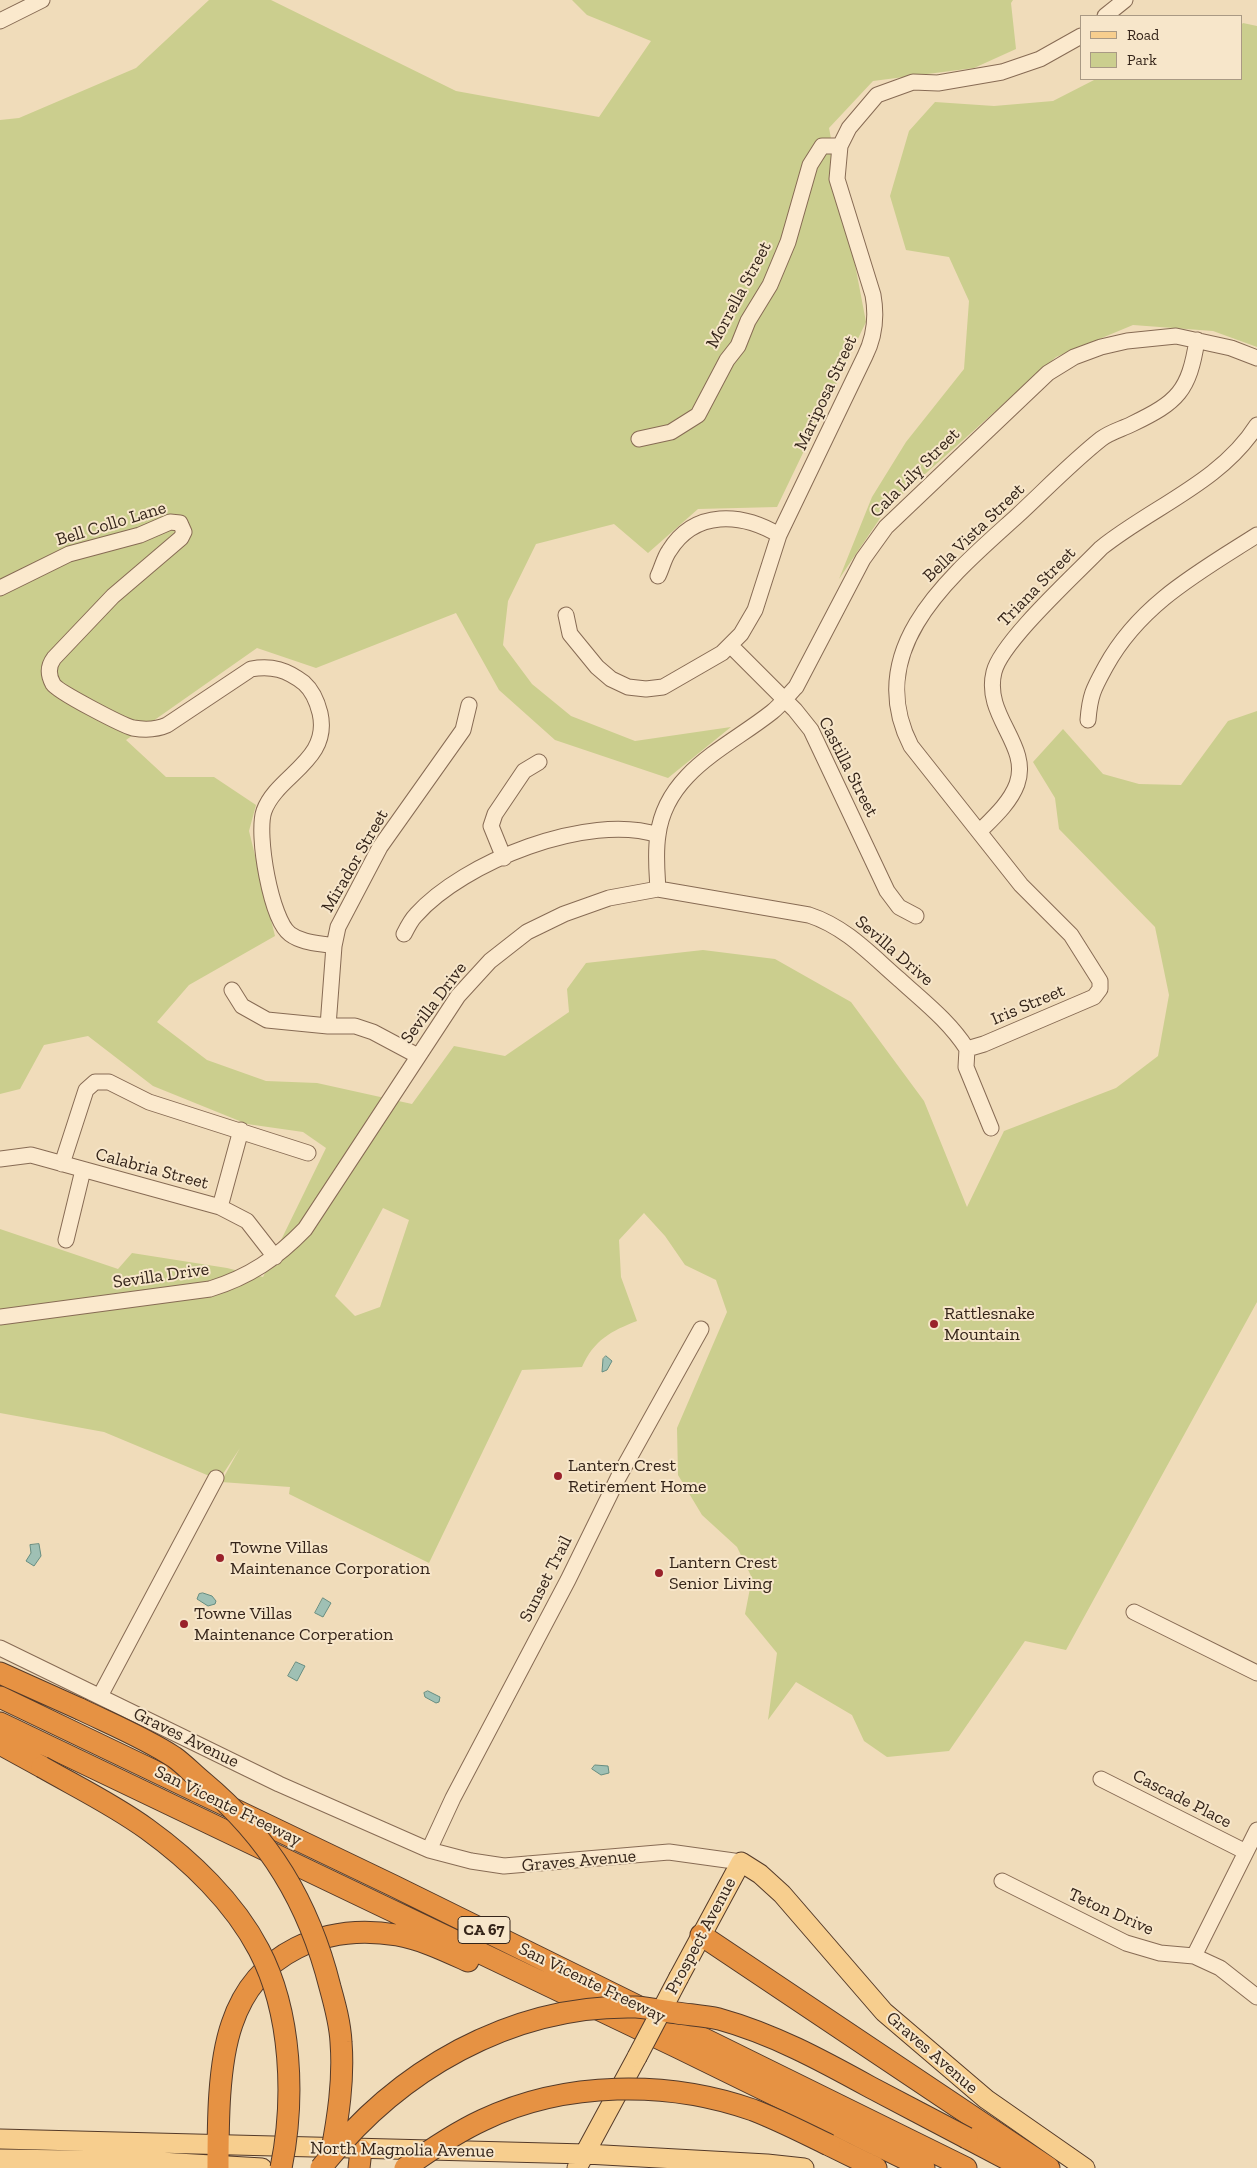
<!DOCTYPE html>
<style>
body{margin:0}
#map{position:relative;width:1257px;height:2168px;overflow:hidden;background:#f0dcba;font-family:"Zilla Slab",serif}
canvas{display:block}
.legend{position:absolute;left:1080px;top:15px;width:162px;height:65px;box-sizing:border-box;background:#f7e6ca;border:1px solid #a99984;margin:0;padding:6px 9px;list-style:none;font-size:15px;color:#35251a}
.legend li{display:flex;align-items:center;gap:10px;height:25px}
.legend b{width:25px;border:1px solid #a99984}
</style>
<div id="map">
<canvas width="1257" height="2168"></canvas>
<ul class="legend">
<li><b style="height:6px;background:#f7ce8e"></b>Road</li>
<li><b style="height:14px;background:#cbce8e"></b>Park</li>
</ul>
</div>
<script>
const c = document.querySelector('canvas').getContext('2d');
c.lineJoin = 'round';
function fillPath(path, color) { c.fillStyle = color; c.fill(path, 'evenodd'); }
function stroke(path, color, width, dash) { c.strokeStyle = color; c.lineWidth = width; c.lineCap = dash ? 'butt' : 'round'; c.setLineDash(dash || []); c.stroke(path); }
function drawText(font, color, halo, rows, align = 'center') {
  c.font = font + ' "Zilla Slab",serif'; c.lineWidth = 4; c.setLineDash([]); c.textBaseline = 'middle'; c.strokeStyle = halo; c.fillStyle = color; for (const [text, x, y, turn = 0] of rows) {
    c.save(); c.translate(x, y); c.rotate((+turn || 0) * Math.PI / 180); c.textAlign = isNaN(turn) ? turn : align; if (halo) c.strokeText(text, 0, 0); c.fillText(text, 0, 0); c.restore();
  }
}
const green = new Path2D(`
 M 209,0 L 271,0 L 456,91 L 599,117 L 651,41 L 587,15 L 572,0 L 1013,0 L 1011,3 L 1016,49 L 974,68 L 873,81 L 829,128 L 866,322 L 777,507 L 698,509 L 648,553 L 614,524 L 536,544 L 508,601 L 503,645 L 532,684 L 571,716 L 635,741 L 731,727 L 668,778 L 555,740 L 499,690 L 456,613 L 316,668 L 257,648 L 126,740 L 166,777 L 214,777 L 256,805 L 249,831 L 275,936 L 189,985 L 157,1022 L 207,1060 L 266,1081 L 317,1083 L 412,1104 L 454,1046 L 505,1056 L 569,1012 L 567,989 L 586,963 L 703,950 L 775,959 L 851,1002 L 924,1101 L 967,1207 L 1004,1131 L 1116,1088 L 1158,1056 L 1169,995 L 1155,927 L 1059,829 L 1055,798 L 1033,762 L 1063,729 L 1103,774 L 1139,784 L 1181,785 L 1228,721 L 1257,711 L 1257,1302 L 1066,1650 L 1025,1641 L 949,1751 L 887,1757 L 864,1741 L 852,1715 L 796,1682 L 768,1720 L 777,1653 L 745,1614 L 752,1578 L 737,1547 L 702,1515 L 678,1475 L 677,1428 L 727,1312 L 716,1280 L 685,1265 L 665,1236 L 644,1213 L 619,1240 L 621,1277 L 637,1321 C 611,1331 594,1340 582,1367 L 522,1370 L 429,1563 L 289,1494 L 290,1487 L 221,1482 L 240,1448 L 219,1480 L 104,1432 L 0,1413 L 0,1229 L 118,1269 L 132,1253 L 227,1268 L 263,1277 L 326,1148 L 303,1132 L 247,1124 L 153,1086 L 88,1036 L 44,1045 L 20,1089 L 0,1094 L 0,120 L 19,118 L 136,68 ZM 383,1208 L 409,1220 L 380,1307 L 355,1316 L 335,1296 Z
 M 1243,23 L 1257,26 L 1257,347 L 1213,331 L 1133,325 L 1056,357 L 887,508 L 839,579 L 872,497 L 906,442 L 964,369 L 969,301 L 949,257 L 906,250 L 890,196 L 909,131 L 935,102 L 994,106 L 1053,101 L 1096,79 L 1241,79 L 1241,25 Z`);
const water = new Path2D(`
 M 606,1356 L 612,1361 L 607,1370 L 602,1372 L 603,1359 Z
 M 39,1544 L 41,1556 L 34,1566 L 26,1561 L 31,1553 L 30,1545 Z
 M 203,1593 L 212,1596 L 216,1601 L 215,1604 L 208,1606 L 197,1599 L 199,1594 Z
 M 323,1598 L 331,1603 L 323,1617 L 315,1613 Z
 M 296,1662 L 305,1666 L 297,1681 L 288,1676 Z
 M 428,1691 L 440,1697 L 439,1702 L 436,1703 L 425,1697 L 424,1693 Z
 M 595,1765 L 608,1766 L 609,1773 L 601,1775 L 592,1769 Z`);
const minor = new Path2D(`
 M 1105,16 L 1125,0
 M 0,21 L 42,0
 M 639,439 L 671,432 L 698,415 L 727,360 L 738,346 L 748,321 L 770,285 L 788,242 L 810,165 L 822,146 L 840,146
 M 658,576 C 662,568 664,558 669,551 C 695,509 742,513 779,535
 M 0,588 L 69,554 L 140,535 L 170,522 L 180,523 L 184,532 L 181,538 L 113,596 L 54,658 C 48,666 48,675 53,684 C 58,692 122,725 133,728 C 145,730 156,730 167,725 L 251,669 C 272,665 287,670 304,683 C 313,691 317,701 320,713 C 331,761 277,775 264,811 C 256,834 271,920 290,934 C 302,943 319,943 334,946
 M 566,615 L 570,634 L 597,667 L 611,679 L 628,687 L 646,689 L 663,687 L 722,653 L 741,634 L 755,610 L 779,535 L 865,356 C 875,336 877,317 873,295 L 837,179 L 840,146 L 849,128 L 877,95 L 913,82 L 938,83 L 1002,72 L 1040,59 L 1081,36
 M 730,645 L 795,710 L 811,730 L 887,891 L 899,907 L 916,916
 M 1088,720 C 1090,694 1094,688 1106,666 C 1140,604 1199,572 1257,535
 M 979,832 C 993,818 1010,803 1017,784 C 1031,745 983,716 994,672 C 1001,642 1076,574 1101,548 C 1152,507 1221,482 1257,425
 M 504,858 L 491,826 L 495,814 L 524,771 L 539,762
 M 658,889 C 657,872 655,853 658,835 C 666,772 728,747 772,712 C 781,705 788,695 796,687 L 863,559 L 886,527 L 1048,373 L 1074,357 L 1101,347 L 1127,341 L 1176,336 L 1231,348 L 1257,358
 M 404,934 C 407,928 411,920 416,915 C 463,862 589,812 658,835
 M 232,990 L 242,1006 L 267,1020 L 328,1026 L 355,1026 L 373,1032 L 418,1056
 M 328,1026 L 334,946 L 338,927 L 380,847 L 463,730 L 469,705
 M 967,1049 L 984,1044 L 1094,997 L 1100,989 L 1100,981 L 1071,935 L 1021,885 L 911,746 C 861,648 952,575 1017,516 C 1045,490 1072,462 1101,439 C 1110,432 1122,429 1132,424 C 1178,402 1189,391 1197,340
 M 967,1049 L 966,1067 L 991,1128
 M 0,1159 L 31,1155 L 220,1207 L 247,1221 L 275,1257
 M 62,1164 L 86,1090 L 95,1082 L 109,1082 L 149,1102 L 308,1153
 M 220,1207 L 241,1130
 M 66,1240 L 83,1170
 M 0,1317 L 210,1289 C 249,1277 277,1258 305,1229 L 458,996 L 490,961 L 527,932 L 564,914 L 609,898 L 658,889 L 809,915 C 846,927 871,955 900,980 C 924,1002 949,1021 967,1049
 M 1134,1612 L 1257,1673
 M 0,1648 L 279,1784 L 429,1850 L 471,1861 L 504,1866 L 669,1852 L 741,1862
 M 100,1696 L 216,1478
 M 1101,1779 L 1246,1852
 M 429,1850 L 453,1798 L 568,1580 L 618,1478 L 701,1329
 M 1002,1881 L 1126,1943 L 1160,1953 L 1194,1956 L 1220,1968 L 1257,1997
 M 1194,1956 L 1257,1830`);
const major = new Path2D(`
 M 679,1977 L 741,1862 L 760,1874 L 782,1894 L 884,2012 L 986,2099 L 1085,2168
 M 0,2139 L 586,2154 L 767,2164 L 804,2168
 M 0,2159 L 143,2161 L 262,2168
 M 577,2168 L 637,2057`);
const highway = new Path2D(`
 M 0,1673 L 80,1709
 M 0,1697 L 394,1886 L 966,2168
 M 0,1723 L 679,2048 L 924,2168
 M 0,1744 L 42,1767
 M 701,1935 L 1049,2168
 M 967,2138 L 1024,2168
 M 829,2145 L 876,2168
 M 218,2168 C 218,2125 218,2064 232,2024 C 256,1952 325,1923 397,1935 C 421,1939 446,1951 468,1961
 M 359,2168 L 361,2150`);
const majorBridge = new Path2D(`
 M 637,2057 L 679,1977`);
const highwayBridge = new Path2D(`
 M 80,1709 C 111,1724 145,1738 174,1757 C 184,1764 193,1774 203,1782 C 269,1837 309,1903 330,1987 C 335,2005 340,2023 341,2042 C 344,2080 338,2118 331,2155
 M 42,1767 C 77,1787 114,1805 147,1829 C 190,1860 234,1902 259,1950 C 292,2013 295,2100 281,2168
 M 321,2168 C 396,2071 511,2004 636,2007 C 650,2008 664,2011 677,2013 C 691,2015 705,2016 719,2019 C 773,2034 821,2060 870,2087 C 902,2104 935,2121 967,2138
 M 405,2168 C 430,2150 455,2133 483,2120 C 565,2081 668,2080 753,2110 C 779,2120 804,2133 829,2145`);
const markers = [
 [934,1324,5,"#99212b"],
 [558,1476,5,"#99212b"],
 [220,1558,5,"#99212b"],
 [659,1573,5,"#99212b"],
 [184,1624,5,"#99212b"]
];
const shields = [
 [484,1930,52]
];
const shieldNames = [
 ["CA 67",484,1930]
];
const streetNames = [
 ["Morrella Street",739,295,-62],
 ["Mariposa Street",826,393,-65],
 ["Cala Lily Street",915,473,-45],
 ["Bell Collo Lane",111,524,-17],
 ["Bella Vista Street",974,533,-44],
 ["Triana Street",1037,587,-46],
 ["Castilla Street",848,767,63],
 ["Mirador Street",355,861,-60],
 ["Sevilla Drive",894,951,41],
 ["Sevilla Drive",434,1003,-53],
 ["Iris Street",1028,1005,-23],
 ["Calabria Street",152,1169,15],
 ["Sevilla Drive",161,1276,-8],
 ["Sunset Trail",546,1579,-63],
 ["Graves Avenue",186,1738,26],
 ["Cascade Place",1182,1799,27],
 ["San Vicente Freeway",228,1806,26],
 ["Graves Avenue",579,1861,-5],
 ["Teton Drive",1111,1912,24],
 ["Prospect Avenue",701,1936,-62],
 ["San Vicente Freeway",592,1983,26],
 ["Graves Avenue",932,2053,41],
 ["North Magnolia Avenue",402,2150,1]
];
const poiNames = [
 ["Rattlesnake",944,1314],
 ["Mountain",944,1335],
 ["Lantern Crest",568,1466],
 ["Retirement Home",568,1487],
 ["Towne Villas",230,1548],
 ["Maintenance Corporation",230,1569],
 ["Lantern Crest",669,1563],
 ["Senior Living",669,1584],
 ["Towne Villas",194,1614],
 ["Maintenance Corperation",194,1635]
];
fillPath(green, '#cbce8e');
fillPath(water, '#9fc0b4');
stroke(water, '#668d81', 1);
stroke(minor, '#876b54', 17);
stroke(major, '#543a29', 21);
stroke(highway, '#543a29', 23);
stroke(minor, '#fbe9cd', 15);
stroke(major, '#f7ce8e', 19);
stroke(highway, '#e69243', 21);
stroke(majorBridge, '#543a29', 21, []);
stroke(highwayBridge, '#543a29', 23, []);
stroke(majorBridge, '#f7ce8e', 19);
stroke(highwayBridge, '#e69243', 21);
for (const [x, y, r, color] of markers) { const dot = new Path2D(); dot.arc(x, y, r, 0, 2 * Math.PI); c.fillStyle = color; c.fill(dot); stroke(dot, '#f7e6ca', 2); }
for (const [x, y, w] of shields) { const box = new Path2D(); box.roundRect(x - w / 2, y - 13.5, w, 27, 4); c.fillStyle = '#f7e6ca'; c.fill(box); stroke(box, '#35251a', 1); }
drawText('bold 16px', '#35251a', null, shieldNames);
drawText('18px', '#35251a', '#f7e6ca', streetNames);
drawText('18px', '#35251a', '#f7e6ca', poiNames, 'left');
</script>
